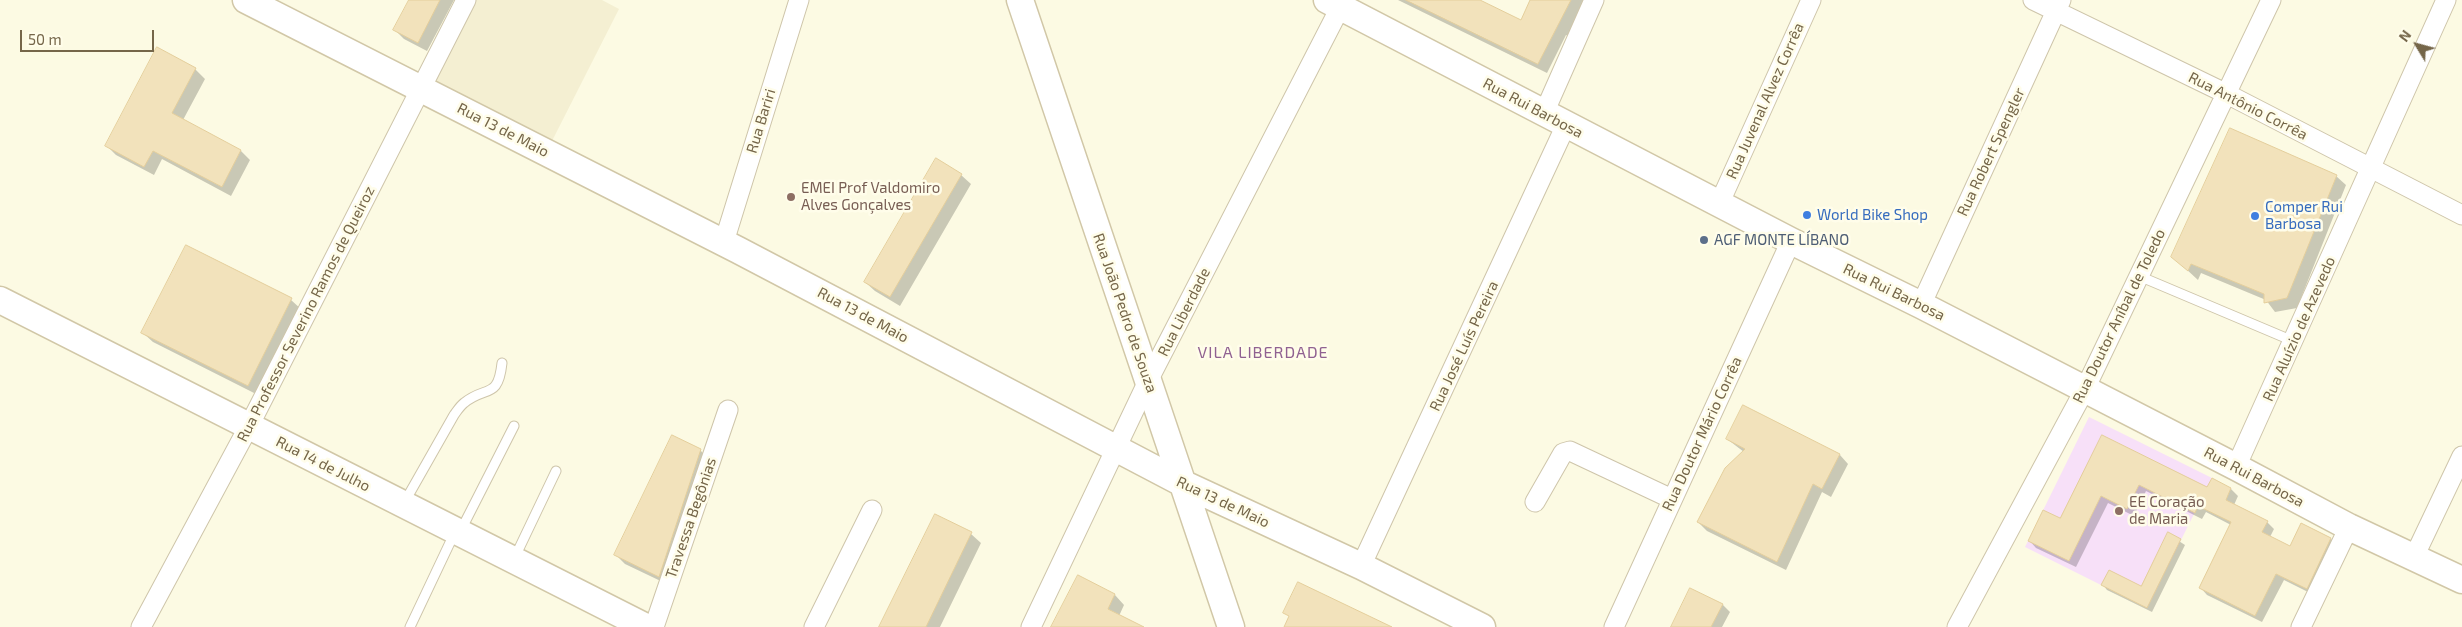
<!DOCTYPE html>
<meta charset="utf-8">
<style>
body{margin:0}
#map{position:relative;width:2462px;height:627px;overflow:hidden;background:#fcfae3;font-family:"Exo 2",sans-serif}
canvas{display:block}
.north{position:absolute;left:2392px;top:20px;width:50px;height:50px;-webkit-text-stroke:4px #fffdea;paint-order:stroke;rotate:307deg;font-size:14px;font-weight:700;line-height:20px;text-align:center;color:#756649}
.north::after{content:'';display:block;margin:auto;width:18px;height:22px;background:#756649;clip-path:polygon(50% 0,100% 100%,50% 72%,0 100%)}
.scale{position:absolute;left:20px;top:30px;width:134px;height:22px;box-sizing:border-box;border:2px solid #756649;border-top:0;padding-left:6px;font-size:15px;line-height:18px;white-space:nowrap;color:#756649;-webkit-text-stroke:4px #fffdea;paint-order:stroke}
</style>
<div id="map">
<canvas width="2462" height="627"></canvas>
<div class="north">N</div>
<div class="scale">50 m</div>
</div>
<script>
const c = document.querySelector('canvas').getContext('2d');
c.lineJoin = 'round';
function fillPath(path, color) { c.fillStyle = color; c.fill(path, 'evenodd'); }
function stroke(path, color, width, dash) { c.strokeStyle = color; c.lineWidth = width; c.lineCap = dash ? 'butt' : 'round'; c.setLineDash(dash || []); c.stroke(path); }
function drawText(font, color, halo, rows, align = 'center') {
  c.font = font + ' "Exo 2",sans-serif'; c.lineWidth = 5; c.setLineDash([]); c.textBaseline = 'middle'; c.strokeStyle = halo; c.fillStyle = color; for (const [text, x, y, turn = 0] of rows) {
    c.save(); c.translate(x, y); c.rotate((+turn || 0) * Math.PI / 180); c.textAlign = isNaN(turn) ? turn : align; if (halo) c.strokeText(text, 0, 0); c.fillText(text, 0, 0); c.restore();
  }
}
const residential = new Path2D(`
 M 475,0 L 602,0 L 619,9 L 552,141 L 434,81 Z`);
const education = new Path2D(`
 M 2089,417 L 2212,478 L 2147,608 L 2025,547 Z`);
const shadow = new Path2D(`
 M 410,0 L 454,0 L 427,51 L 404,39 L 395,30 Z
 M 1398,0 L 1477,0 L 1521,22 L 1531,0 L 1584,0 L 1568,36 L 1566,35 L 1547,73 Z
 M 195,69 L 205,79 L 183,120 L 241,151 L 250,160 L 231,196 L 162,159 L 154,175 L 116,155 L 107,146 Z
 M 961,175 L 971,184 L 900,306 L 875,291 L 865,282 Z
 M 2336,176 L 2346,185 L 2297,308 L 2275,312 L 2266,300 L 2201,273 L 2198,280 L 2173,257 Z
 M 291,300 L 301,309 L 258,395 L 153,342 L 143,333 Z
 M 1743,406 L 1840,455 L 1848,464 L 1831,497 L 1822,492 L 1786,570 L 1707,531 L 1698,522 L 1744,452 L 1727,439 Z
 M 2102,437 L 2208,489 L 2212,480 L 2231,489 L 2238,496 L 2234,505 L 2267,522 L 2274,529 L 2270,537 L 2290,548 L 2331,539 L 2338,546 L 2314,595 L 2284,580 L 2262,622 L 2207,595 L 2200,587 L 2231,525 L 2206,512 L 2202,519 L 2146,491 L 2134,516 L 2108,503 L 2076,567 L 2036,548 L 2029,540 L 2061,520 Z
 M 700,450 L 710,460 L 669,585 L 625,564 L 615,554 Z
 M 935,516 L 971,534 L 981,543 L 940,627 L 881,627 Z
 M 2168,534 L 2185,545 L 2152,612 L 2107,590 L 2103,585 L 2142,588 Z
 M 1691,589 L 1723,605 L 1730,612 L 1722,627 L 1672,627 Z
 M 1115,595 L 1124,605 L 1119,616 L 1141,627 L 1054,627 Z`);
const building = new Path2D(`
 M 409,0 L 440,0 L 418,43 L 393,30 Z
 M 1406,0 L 1480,0 L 1521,20 L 1530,0 L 1571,0 L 1538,64 Z
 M 157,47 L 196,68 L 172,113 L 241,150 L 222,187 L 153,151 L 144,167 L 105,146 Z
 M 2230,128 L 2337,175 L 2287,298 L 2264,303 L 2264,294 L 2191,264 L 2188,271 L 2171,257 Z
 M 936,158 L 962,174 L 890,297 L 864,282 Z
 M 186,245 L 292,298 L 248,386 L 141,333 Z
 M 1743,405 L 1840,454 L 1822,489 L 1813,484 L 1777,562 L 1697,522 L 1725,468 L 1745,449 L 1726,439 Z
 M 672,435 L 701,449 L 659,577 L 614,555 Z
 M 2102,435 L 2207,487 L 2212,478 L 2231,488 L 2226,500 L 2268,521 L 2262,532 L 2290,546 L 2301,523 L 2331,538 L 2307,589 L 2276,574 L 2255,616 L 2199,588 L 2231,522 L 2198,506 L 2195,513 L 2139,485 L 2127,509 L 2101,496 L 2069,561 L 2028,541 L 2043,510 L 2060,518 Z
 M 935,514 L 972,532 L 926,627 L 879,627 Z
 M 2168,532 L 2181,539 L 2147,608 L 2101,585 L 2109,570 L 2141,586 Z
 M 1078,575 L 1115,594 L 1108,609 L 1144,627 L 1051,627 Z
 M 1298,582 L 1392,627 L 1284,627 L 1289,616 L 1283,613 Z
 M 1690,588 L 1723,604 L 1711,627 L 1671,627 Z`);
const lane = new Path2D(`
 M 2139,276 L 2293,341
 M 404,503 L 454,415 C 457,411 460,406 464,403 C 486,385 498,400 502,363
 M 461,530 L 514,426
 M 514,559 L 556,471
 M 410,627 L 455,532`);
const street = new Path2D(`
 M 2033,0 L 2227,94 L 2462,215
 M 1544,113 L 1594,0
 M 1720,202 L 1811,0
 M 724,242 L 799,0
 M 1921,305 L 2061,0
 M 2236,467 L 2446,0
 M 1535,502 L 1563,453 L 1570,451 L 1672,499
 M 2414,557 L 2462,456
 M 1361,566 L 1566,125
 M 141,627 L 249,426 L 466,0
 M 654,627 L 728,410
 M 814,627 L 872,510
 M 1031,627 L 1148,381 L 1344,0
 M 1614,627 L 1791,241
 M 1957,627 L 2085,389 L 2271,0
 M 2301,627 L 2349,527`);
const secondary = new Path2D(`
 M 246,0 L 738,250 L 1182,483 L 1361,566 L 1482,627
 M 1020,0 L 1231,627
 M 1327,0 L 1791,241 L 1921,305 L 2236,467 L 2349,527 L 2462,580
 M 0,300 L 646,627`);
const markers = [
 [791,197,5,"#8d6e63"],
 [1807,215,5,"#3f7fe0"],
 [2255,216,5,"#3f7fe0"],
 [1704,240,5,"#5c6f8a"],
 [2119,511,5,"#8d6e63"]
];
const streetNames = [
 ["Rua Juvenal Alvez Corrêa",1765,101,-66],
 ["Rua Antônio Corrêa",2248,106,27],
 ["Rua Rui Barbosa",1533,108,28],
 ["Rua Bariri",761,121,-73],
 ["Rua 13 de Maio",503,130,27],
 ["Rua Robert Spengler",1991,152,-65],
 ["Rua Rui Barbosa",1894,292,26],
 ["Rua Liberdade",1184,312,-63],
 ["Rua João Pedro de Souza",1125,313,71],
 ["Rua Professor Severino Ramos de Queiroz",306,314,-63],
 ["Rua 13 de Maio",863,315,28],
 ["Rua Doutor Aníbal de Toledo",2119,316,-64],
 ["Rua Aluízio de Azevedo",2299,329,-66],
 ["Rua José Luís Pereira",1464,346,-65],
 ["Rua Doutor Mário Corrêa",1702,434,-65],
 ["Rua 14 de Julho",323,464,27],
 ["Rua Rui Barbosa",2254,477,28],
 ["Rua 13 de Maio",1223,502,25],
 ["Travessa Begônias",691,518,-71]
];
const educationNames = [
 ["EMEI Prof Valdomiro",801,188],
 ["Alves Gonçalves",801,205],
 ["EE Coração",2129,502],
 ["de Maria",2129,519]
];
const shopNames = [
 ["Comper Rui",2265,207],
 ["Barbosa",2265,224],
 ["World Bike Shop",1817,215]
];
const serviceNames = [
 ["AGF MONTE LÍBANO",1714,240]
];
const neighbourhoodNames = [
 ["VILA LIBERDADE",1263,353]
];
fillPath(residential, '#f4efd2');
fillPath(education, '#f7e0f8');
fillPath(shadow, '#0003');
fillPath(building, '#f2e2bb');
stroke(building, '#e4ce9b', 1);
stroke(lane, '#cec5aa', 11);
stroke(street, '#cec5aa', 21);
stroke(secondary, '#d1c7a7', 29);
stroke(lane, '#fff', 9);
stroke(street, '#fff', 19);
stroke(secondary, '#fff', 26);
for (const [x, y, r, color] of markers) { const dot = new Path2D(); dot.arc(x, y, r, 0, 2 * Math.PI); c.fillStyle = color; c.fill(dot); stroke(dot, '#fffdea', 2); }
drawText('15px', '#756649', '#fffdea', streetNames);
drawText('15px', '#785e54', '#fffdea', educationNames, 'left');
drawText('15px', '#366cbe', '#fffdea', shopNames, 'left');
drawText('15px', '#4e5e75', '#fffdea', serviceNames, 'left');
c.letterSpacing = '1px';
drawText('16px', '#906191', '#fffdea', neighbourhoodNames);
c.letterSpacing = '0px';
</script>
